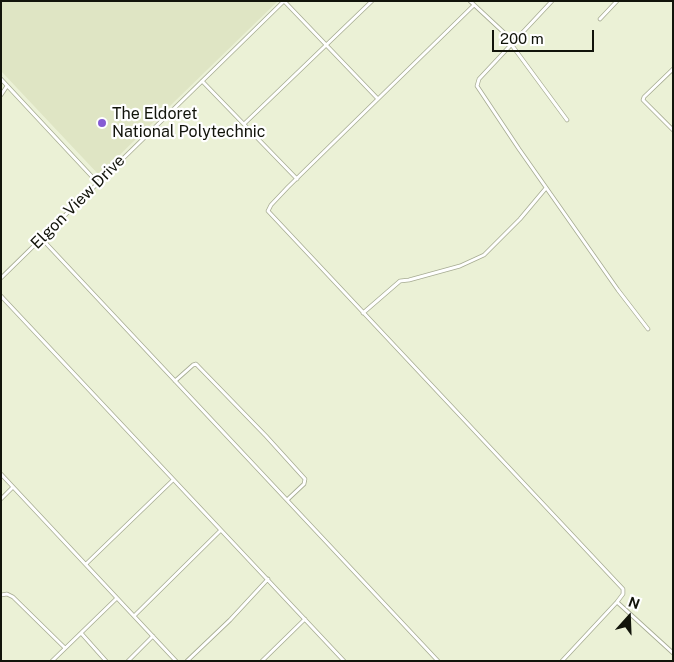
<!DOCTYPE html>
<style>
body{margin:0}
#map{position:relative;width:674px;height:662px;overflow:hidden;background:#ebf1d6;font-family:"Public Sans",sans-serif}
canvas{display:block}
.frame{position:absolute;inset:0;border:2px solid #12140b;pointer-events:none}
.north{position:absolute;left:604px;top:592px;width:50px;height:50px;-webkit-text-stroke:4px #fff;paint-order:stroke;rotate:20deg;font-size:14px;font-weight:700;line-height:20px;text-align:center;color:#12140b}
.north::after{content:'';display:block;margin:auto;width:18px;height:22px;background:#12140b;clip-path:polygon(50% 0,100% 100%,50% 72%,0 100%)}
.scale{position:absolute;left:492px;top:30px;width:102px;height:22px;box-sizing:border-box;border:2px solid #12140b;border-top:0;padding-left:6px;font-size:15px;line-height:18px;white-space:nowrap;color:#12140b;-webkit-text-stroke:4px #fff;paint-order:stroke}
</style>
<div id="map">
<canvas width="674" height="662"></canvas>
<div class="frame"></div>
<div class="north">N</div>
<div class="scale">200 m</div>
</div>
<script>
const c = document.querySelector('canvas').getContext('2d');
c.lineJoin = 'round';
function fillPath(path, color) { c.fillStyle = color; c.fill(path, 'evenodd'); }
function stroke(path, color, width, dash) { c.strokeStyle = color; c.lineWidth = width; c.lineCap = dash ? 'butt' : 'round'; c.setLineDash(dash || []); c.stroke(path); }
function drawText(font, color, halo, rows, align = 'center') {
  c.font = font + ' "Public Sans",sans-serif'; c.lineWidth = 4.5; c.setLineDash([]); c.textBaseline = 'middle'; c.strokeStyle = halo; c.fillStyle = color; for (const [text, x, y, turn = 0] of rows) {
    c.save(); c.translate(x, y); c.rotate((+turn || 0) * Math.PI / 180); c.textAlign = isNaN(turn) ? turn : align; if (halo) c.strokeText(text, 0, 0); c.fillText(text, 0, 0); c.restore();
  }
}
const built = new Path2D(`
 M 1,1 L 278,1 L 99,175 L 1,71 Z`);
const minor = new Path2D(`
 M 284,1 L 378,99
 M 470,1 L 513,41
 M 552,1 L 479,79 L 477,86 L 519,149 L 618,290 L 648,329
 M 474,5 L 288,187 L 271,205 L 268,211 L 623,589 L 623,594 L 617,602 L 562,661
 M 600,19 L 617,1
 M 511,44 L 567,120
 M 673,69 L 644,97 L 643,100 L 673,130
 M 1,79 L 97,182
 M 202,81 L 297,179
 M 1,95 L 7,86
 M 244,124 L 372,1
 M 41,238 L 438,661
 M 1,278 L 284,1
 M 1,296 L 344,661
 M 363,313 L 400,281 L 409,280 L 460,266 L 484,255 L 520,219 L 546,188
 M 175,381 L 193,365 L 196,364 L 266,436 L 305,479 L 304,484 L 287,500
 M 1,474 L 176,661
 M 1,499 L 13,487
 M 86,564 L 173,480
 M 1,595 L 7,594 L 13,597 L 65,648
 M 617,602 L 673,653
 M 134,616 L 221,530
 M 81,633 L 106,661
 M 52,661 L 117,598
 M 128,661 L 153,636
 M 187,661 L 230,620 L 268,579
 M 262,661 L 305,619`);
const markers = [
 [102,123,5,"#855bd4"]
];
const poiNames = [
 ["The Eldoret",112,114],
 ["National Polytechnic",112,132]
];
const streetNames = [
 ["Elgon View Drive",78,202,-45]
];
fillPath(built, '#dfe5c4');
stroke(minor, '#a6ab92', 4.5);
stroke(minor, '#fff', 3);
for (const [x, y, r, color] of markers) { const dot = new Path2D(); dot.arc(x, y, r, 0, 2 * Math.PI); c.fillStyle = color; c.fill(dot); stroke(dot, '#fff', 2); }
drawText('16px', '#12140b', '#fff', poiNames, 'left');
drawText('16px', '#12140b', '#fff', streetNames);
</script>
